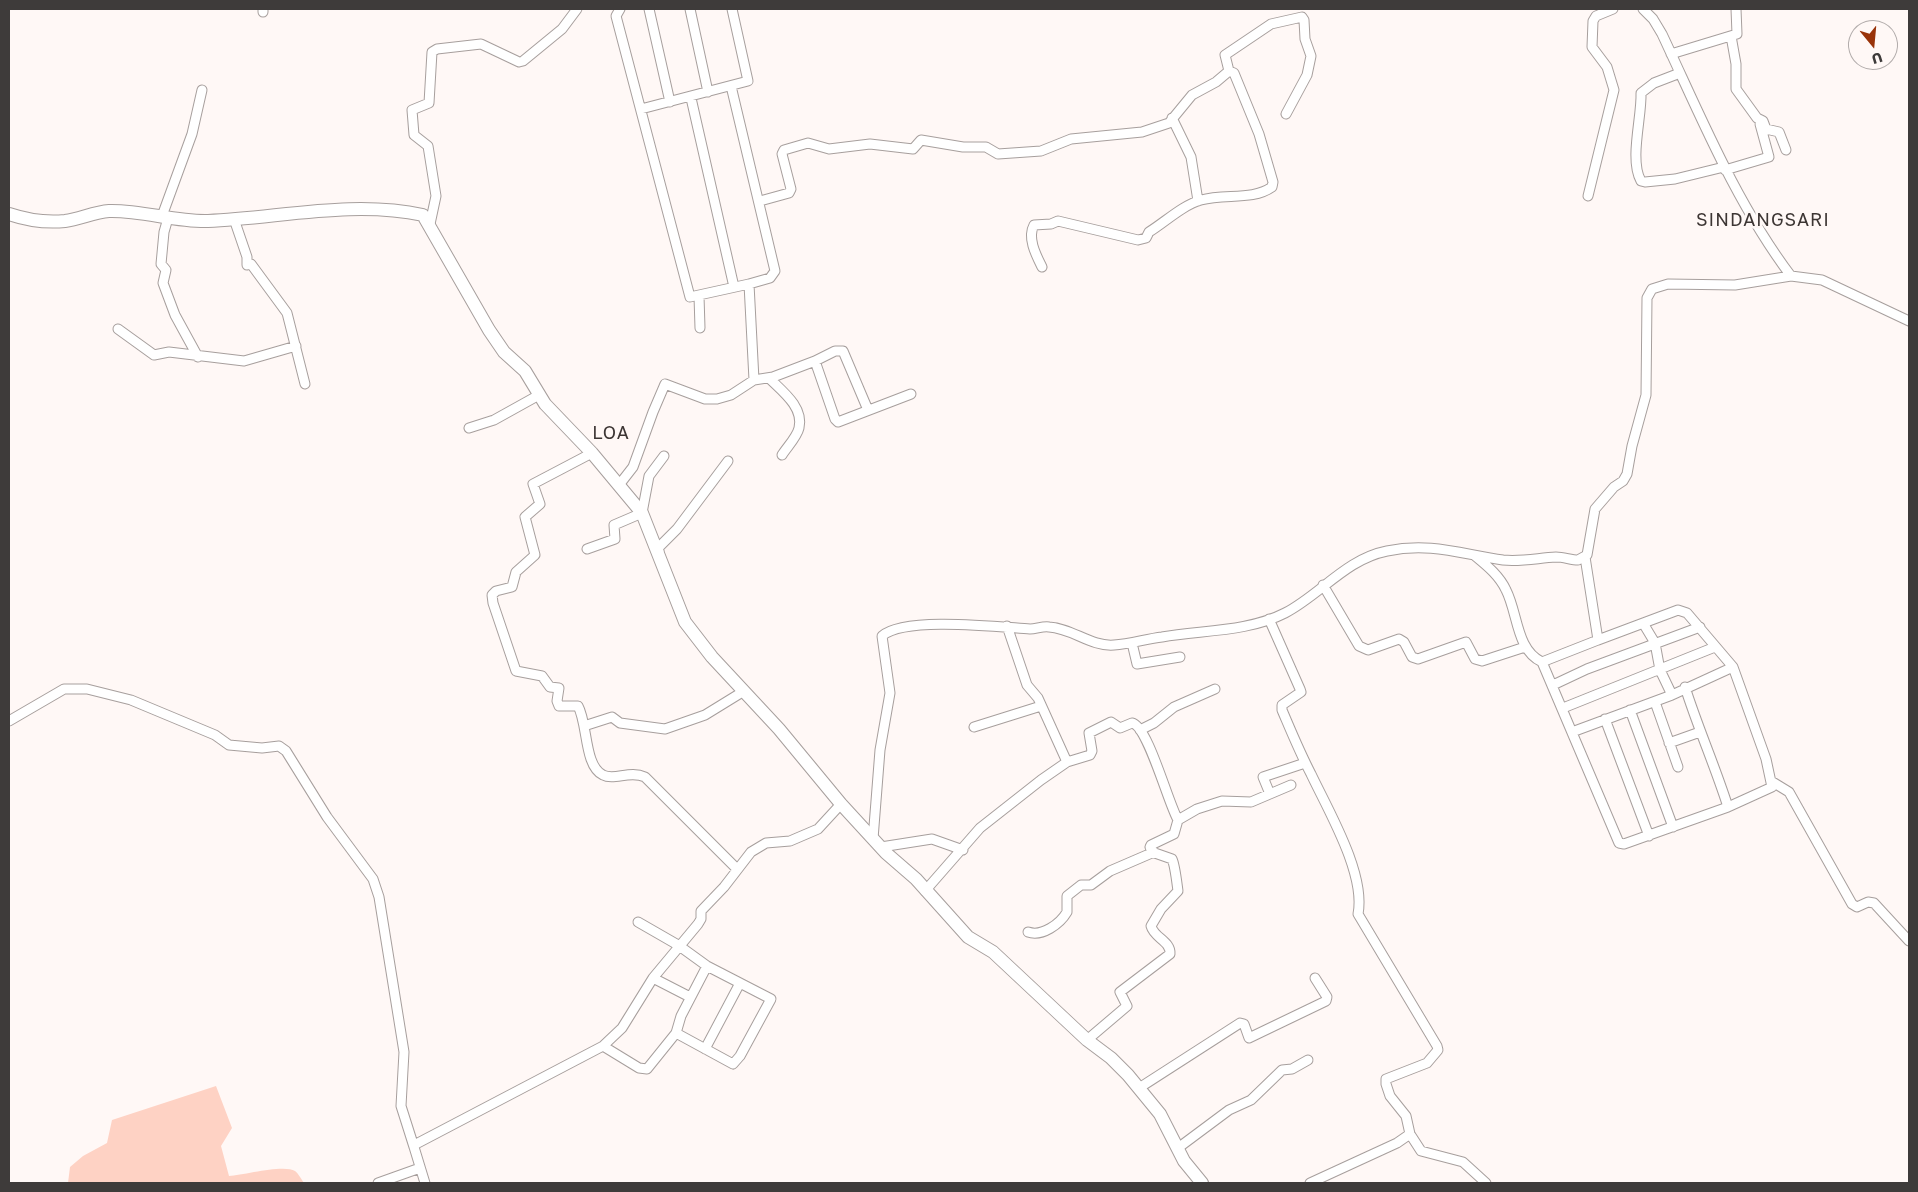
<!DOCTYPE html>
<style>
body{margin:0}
#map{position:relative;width:1918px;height:1192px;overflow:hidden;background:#fff8f6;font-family:"Golos Text",sans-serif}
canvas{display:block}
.frame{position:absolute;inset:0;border:10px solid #3e3b3a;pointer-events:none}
.north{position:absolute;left:1848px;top:20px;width:50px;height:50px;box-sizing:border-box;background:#fff8f6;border:1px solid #b2acab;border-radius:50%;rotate:163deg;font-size:14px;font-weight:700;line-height:20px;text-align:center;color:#3e3b3a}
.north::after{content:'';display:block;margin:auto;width:18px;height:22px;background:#993309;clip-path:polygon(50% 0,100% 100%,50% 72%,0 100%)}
</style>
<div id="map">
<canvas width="1918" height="1192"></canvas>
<div class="frame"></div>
<div class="north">U</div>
</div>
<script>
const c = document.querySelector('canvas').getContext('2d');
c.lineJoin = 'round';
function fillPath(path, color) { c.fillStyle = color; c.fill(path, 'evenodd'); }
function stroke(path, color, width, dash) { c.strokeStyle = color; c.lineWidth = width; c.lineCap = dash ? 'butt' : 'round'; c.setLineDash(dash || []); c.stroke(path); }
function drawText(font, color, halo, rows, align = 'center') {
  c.font = font + ' "Golos Text",sans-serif'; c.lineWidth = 5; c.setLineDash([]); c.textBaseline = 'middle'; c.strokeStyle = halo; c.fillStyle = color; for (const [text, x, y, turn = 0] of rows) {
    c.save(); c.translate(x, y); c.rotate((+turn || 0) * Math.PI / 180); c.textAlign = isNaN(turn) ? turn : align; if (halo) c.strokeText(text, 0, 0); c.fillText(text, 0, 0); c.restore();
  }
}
const green = new Path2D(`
 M 216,1086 L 232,1128 L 221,1146 L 229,1176 C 244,1175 284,1164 295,1171 C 298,1173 302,1180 304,1183 L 68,1183 L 70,1167 L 83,1156 L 107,1143 L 112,1120 Z`);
const street = new Path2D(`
 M 649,9 L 670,102
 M 690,9 L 708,92
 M 1643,9 L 1653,19 L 1662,34 C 1701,117 1736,203 1791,276 L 1822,280 L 1909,321
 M 263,12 L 263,9
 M 1731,36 L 1736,64 L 1736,89 L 1757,118 L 1763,121 L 1766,129 L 1779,132 L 1786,150
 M 1671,54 L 1737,34 L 1736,9
 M 1680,73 L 1654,83 L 1641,93 C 1642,117 1629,160 1641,181 L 1645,182 L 1675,179 L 1724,167
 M 731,86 L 775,271 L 770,278 L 749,284
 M 691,98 L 734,287
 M 641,109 L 748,81 L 732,9
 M 1172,118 L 1191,157 L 1198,201
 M 1725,170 L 1769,157 L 1760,124
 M 1588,196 L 1614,90 L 1607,67 L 1592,47 L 1593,21 L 1596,16 L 1613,9
 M 760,201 L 789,193 L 791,189 L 782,154 L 784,150 L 808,143 L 829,149 L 870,144 L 913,149 L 921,140 L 963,147 L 986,147 L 998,154 L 1041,151 L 1071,139 L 1142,132 L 1169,123 L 1192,95 L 1216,82 L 1229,71
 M 162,216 L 192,134 L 202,90
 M 168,218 L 164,232 L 161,264 L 166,270 L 163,283 L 175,315 L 198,357
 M 234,219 L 247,257 L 247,265 L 251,264 L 287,313 L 305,384
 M 430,224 L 436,196 L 428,146 L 414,135 L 412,110 L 429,103 L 432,52 L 437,49 L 481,44 L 519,62 L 523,61 L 562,29 L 577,9
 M 1042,267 C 1036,255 1027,238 1034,225 L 1051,224 L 1058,221 L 1138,240 L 1146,238 L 1149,232 C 1165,222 1183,205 1201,200 C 1225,193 1252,201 1272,187 L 1273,182 L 1259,134 L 1234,73 L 1229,71 L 1225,55 L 1271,24 L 1302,17 L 1304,20 L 1305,39 L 1311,56 L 1307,75 L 1286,114
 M 699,296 L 700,328
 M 118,329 L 154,355 L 169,352 L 244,361 L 296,346
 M 815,361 L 835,351 L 843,351 L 868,410
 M 769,378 C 782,391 804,407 799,428 C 797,437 787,447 782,455
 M 754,380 L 773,377 L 815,361 L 835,419 L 838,422 L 911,394
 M 469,428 L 494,420 L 539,395
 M 592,453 L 533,484 L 540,504 L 525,517 L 535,555 L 516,572 L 512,587 L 496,591 L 492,595 L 493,603 L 516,671 L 542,676 L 550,687 L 559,688 L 557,701 L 559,706 L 578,706 C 588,724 584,766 603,775 C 614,781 630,770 645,777 L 737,869
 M 619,485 L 633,467 L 653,412 L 665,384 L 705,399 L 717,399 L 731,395 L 754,380 L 749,284 L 690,297 L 616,16 L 620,9
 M 587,549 L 615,539 L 614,525 L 642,513 L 649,476 L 664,456
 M 659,551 L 658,548 L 677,529 L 728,461
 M 1474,555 C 1486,565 1499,575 1506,590 C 1518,613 1516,650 1542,662 L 1598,640 L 1585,557
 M 1323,585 L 1359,646 L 1368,650 L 1399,639 L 1404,642 L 1412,657 L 1418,659 L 1466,642 L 1475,659 L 1482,661 L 1525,647
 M 1269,619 L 1300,689 L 1301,692 L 1282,705 L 1282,710 C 1291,731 1300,753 1311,774 C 1328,810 1366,874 1358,914 L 1437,1046 L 1438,1050 L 1427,1063 L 1386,1079 L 1386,1084 L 1390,1096 L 1406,1116 L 1410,1134 L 1421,1151 L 1463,1162 L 1486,1183
 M 1643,623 L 1655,643 L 1660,670 L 1672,695
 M 1007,626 L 1027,685 L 1038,698 L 1067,762
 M 1132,643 L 1137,664 L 1180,657
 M 1542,662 L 1619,843 L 1624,844 L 1728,807 L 1772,787 L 1766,759 L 1733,667 L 1687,613 L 1678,610 L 1598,640
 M 1553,685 L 1587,669 L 1700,627
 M 1685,687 C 1698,728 1715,766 1728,807
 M 1655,702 L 1678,767
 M 1563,708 L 1715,647
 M 1630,710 L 1673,827
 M 1605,719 L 1649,836
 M 9,721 L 64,689 L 87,689 L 131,700 L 215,735 L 229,745 L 262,748 L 279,746 L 286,751 L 327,817 L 373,879 L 379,897 L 404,1052 L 401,1106 L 414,1147
 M 584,726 L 612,717 L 620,723 L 665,729 L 705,715 L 744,691
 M 974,727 L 1041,706
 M 1140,730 L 1154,723 L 1174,707 L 1215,689
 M 1572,732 L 1672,695 L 1733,667
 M 1669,743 L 1700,732
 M 1771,781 L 1789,792 L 1852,904 L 1857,907 L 1868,902 L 1874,903 L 1909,941
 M 1270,794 L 1263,777 L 1305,763
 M 873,839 L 880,750 L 890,693 L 882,636 C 904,616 999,627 1030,629 C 1036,629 1043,626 1049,627 C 1072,628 1091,647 1114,645 C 1130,644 1146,639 1162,637 C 1202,630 1248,632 1285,613 C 1320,595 1346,559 1387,551 C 1430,542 1461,554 1503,560 C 1521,562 1538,558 1556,557 C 1564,557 1571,560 1578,560 L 1587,555 L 1595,509 L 1614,487 L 1623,481 L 1627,474 L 1632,446 L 1646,395 L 1647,298 L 1652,289 L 1668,284 L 1735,285 L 1791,276
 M 881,847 L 932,839 L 963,850
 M 925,891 L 980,828 L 1041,780 L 1067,762 L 1090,755 L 1092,751 L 1089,733 L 1111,722 L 1120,728 L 1132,723 C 1148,726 1168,803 1178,820
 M 638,922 L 678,945 L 707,966 L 771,999 L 740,1056 L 733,1064 L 676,1033
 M 1028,932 C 1042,937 1060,924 1067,912 L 1067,896 L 1081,885 L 1091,885 L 1110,871 L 1154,852
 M 653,978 L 690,997
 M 1087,1040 L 1127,1006 L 1120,992 L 1170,954 C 1171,941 1154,938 1151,926 L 1161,909 L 1178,891 C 1177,884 1175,865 1172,859 L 1152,852 L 1150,847 L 1151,845 L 1174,834 L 1178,820 L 1197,809 L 1222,801 L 1251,802 L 1291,785
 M 603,1046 L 639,1068 L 647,1069 L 676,1033 L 681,1016 L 707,966
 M 705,1049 L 740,983
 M 1139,1088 L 1240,1023 L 1244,1024 L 1249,1038 L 1326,1001 L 1327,997 L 1315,978
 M 1178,1148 L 1229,1110 L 1251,1100 L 1282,1070 L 1292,1069 L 1308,1060
 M 378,1183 L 420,1168
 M 425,1183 L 414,1147 L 416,1144 L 603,1046 L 622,1028 L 653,978 L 698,924 L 701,919 L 701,911 L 724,887 L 751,852 L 766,843 L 790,841 L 818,829 L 841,804
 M 1310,1183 L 1397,1143 L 1410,1134`);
const secondary = new Path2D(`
 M 9,214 C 27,220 46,223 65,221 C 80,219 94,212 109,211 C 142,210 175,222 208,221 C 279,218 352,200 423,215 L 489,330 L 504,352 L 525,371 L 545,404 L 592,453 L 642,513 L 685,622 L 712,657 L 779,729 L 841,804 L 886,853 L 916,879 L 968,937 L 993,952 L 1087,1040 L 1111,1058 L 1128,1075 L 1160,1114 L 1184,1161 L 1202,1183`);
const quarterNames = [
 ["SINDANGSARI",1763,220],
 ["LOA",611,433]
];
fillPath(green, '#fed2c4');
stroke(street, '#a79f9d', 11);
stroke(secondary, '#a79f9d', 14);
stroke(street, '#fff', 9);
stroke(secondary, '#fff', 12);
c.letterSpacing = '1px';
drawText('18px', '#3d3634', '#fff8f6', quarterNames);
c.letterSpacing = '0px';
</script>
